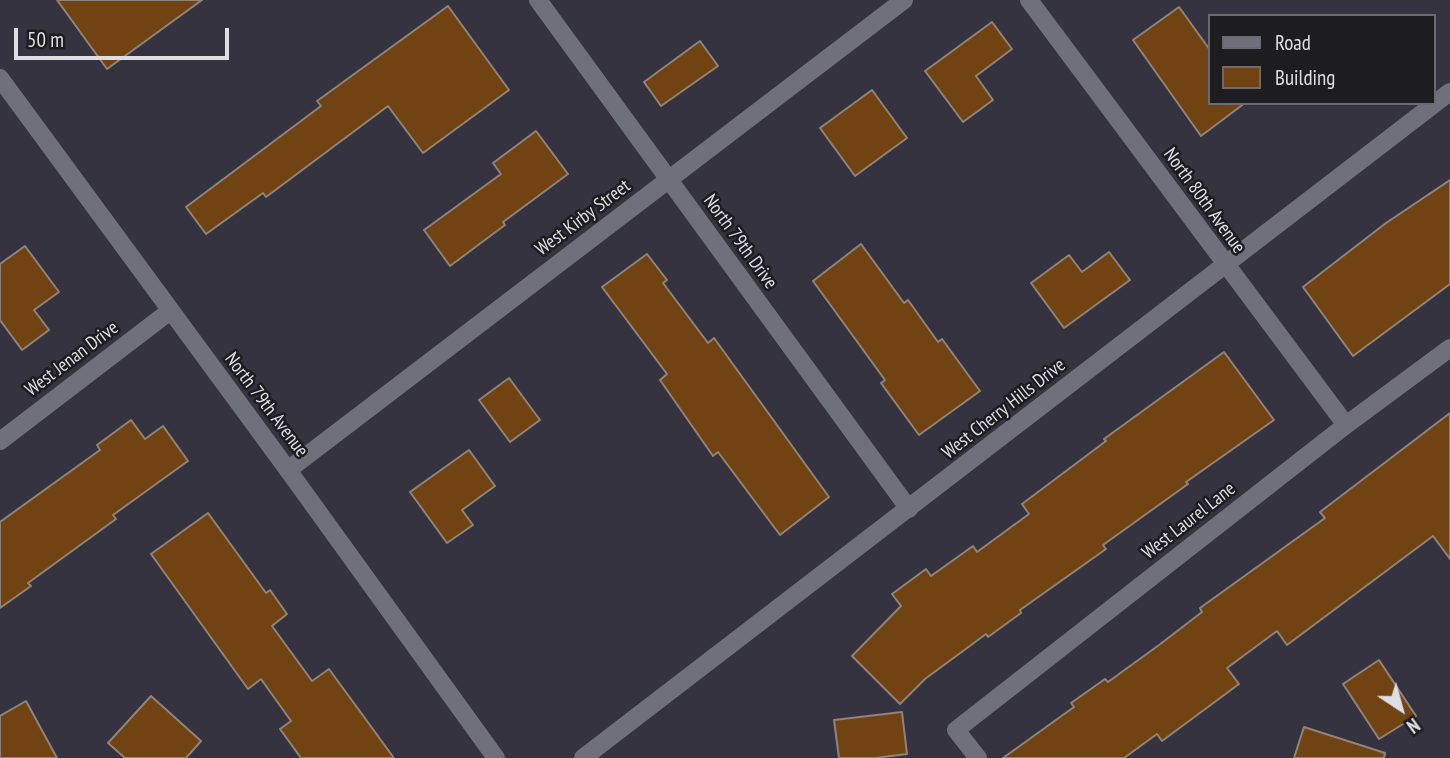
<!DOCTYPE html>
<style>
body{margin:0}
#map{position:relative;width:1450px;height:758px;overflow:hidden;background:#34333f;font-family:"PT Sans Narrow",sans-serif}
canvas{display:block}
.legend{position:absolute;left:1208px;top:14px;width:228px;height:91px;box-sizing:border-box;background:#1c1c21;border:2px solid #6a6a6f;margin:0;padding:9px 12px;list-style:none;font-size:21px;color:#dedee5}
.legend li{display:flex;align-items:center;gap:14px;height:35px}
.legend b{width:35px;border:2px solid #6a6a6f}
.north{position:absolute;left:1366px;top:674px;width:70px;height:70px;-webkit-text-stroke:5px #1c1c21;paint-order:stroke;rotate:144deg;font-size:19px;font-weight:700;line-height:28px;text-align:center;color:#dedee5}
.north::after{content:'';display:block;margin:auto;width:24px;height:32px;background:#dedee5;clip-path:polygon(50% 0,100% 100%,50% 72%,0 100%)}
.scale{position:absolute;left:14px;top:28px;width:215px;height:32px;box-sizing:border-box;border:4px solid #dedee5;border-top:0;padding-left:9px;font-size:21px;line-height:24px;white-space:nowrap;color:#dedee5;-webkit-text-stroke:5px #1c1c21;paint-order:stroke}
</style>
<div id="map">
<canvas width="1450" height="758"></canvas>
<ul class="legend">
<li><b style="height:9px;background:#706f7c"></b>Road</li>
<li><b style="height:19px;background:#714212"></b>Building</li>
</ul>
<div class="north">N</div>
<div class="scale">50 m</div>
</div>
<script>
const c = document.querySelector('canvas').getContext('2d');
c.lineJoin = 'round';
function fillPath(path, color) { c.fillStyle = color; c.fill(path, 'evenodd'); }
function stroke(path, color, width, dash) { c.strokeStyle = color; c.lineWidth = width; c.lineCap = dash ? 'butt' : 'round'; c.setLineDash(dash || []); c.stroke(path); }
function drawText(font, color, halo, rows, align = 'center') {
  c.font = font + ' "PT Sans Narrow",sans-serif'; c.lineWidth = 5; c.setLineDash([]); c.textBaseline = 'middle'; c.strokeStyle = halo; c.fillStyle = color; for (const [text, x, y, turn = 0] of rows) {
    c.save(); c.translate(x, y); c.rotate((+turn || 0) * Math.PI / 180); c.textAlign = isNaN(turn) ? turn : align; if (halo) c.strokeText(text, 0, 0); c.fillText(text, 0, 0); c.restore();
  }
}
const building = new Path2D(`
 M 57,0 L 202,0 L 107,69 Z
 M 448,6 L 509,90 L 423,153 L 388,106 L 266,197 L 263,193 L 206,234 L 186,207 L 321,106 L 317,101 Z
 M 1179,7 L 1210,50 L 1210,103 L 1245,103 L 1201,136 L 1133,40 Z
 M 992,22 L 1012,49 L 976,76 L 993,100 L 963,122 L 925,71 Z
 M 700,41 L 718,66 L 661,106 L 644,82 Z
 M 872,90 L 907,138 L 855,176 L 820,128 Z
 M 536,131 L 568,174 L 503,222 L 505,225 L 450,266 L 424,230 L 501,174 L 493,163 Z
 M 1450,180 L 1450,284 L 1353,356 L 1303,287 L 1386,223 Z
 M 861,244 L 904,303 L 908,300 L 938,342 L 942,339 L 980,391 L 919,435 L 881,383 L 885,380 L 813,281 Z
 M 25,246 L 59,292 L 34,310 L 49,330 L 22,350 L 0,320 L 0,264 Z
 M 1109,252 L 1130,280 L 1064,328 L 1031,283 L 1069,255 L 1082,272 Z
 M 647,254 L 667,280 L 663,283 L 708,343 L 714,338 L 829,497 L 780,535 L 718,452 L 713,456 L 660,380 L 667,374 L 602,287 Z
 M 1224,352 L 1274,420 L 1186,482 L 1188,484 L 1103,545 L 1106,549 L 1020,610 L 1021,613 L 988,637 L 986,634 L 925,679 L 900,704 L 852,656 L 901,606 L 892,594 L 926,569 L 931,576 L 973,546 L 977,552 L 1029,514 L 1022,504 L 1106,441 L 1104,439 Z
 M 509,378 L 540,420 L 510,442 L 479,400 Z
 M 1450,413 L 1450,559 L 1433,536 L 1287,645 L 1277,631 L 1227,668 L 1239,684 L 1162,741 L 1157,734 L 1124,758 L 1003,758 L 1074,707 L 1071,703 L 1105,679 L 1108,682 L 1159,645 L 1202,612 L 1200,608 L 1325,518 L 1320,512 Z
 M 131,420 L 145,439 L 163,426 L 188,461 L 113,515 L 116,519 L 28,583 L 31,586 L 0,608 L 0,522 L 100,450 L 97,445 Z
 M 469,450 L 495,486 L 462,510 L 473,525 L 447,543 L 410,492 Z
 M 208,513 L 266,593 L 270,590 L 287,614 L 272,626 L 312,681 L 329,669 L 394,758 L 301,758 L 280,729 L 291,721 L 261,679 L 248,689 L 151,554 Z
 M 1379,660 L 1416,716 L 1379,739 L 1343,684 Z
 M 151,696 L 201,741 L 186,758 L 125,758 L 108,743 Z
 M 26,701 L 57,758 L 0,758 L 0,716 Z
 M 902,712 L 907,754 L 875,758 L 839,758 L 834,720 Z
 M 1304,727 L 1385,753 L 1384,758 L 1294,758 Z`);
const street = new Path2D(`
 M 538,0 L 909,509
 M 1029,0 L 1346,425
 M 0,441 L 170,311
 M 288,470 L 904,0
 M 583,758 L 1450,92
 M 978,758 L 956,730 L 1346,425 L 1450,348`);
const secondary = new Path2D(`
 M 0,78 L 288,470 L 496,758`);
const streetNames = [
 ["North 80th Avenue",1204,201,54],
 ["West Kirby Street",583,218,-37],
 ["North 79th Drive",740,242,54],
 ["West Jenan Drive",72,359,-37],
 ["North 79th Avenue",266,405,53],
 ["West Cherry Hills Drive",1004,409,-38],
 ["West Laurel Lane",1189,521,-38]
];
fillPath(building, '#714212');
stroke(building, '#90847a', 2);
stroke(street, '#706f7c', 18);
stroke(secondary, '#706f7c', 18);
drawText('19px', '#dedee5', '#1c1c21', streetNames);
</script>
